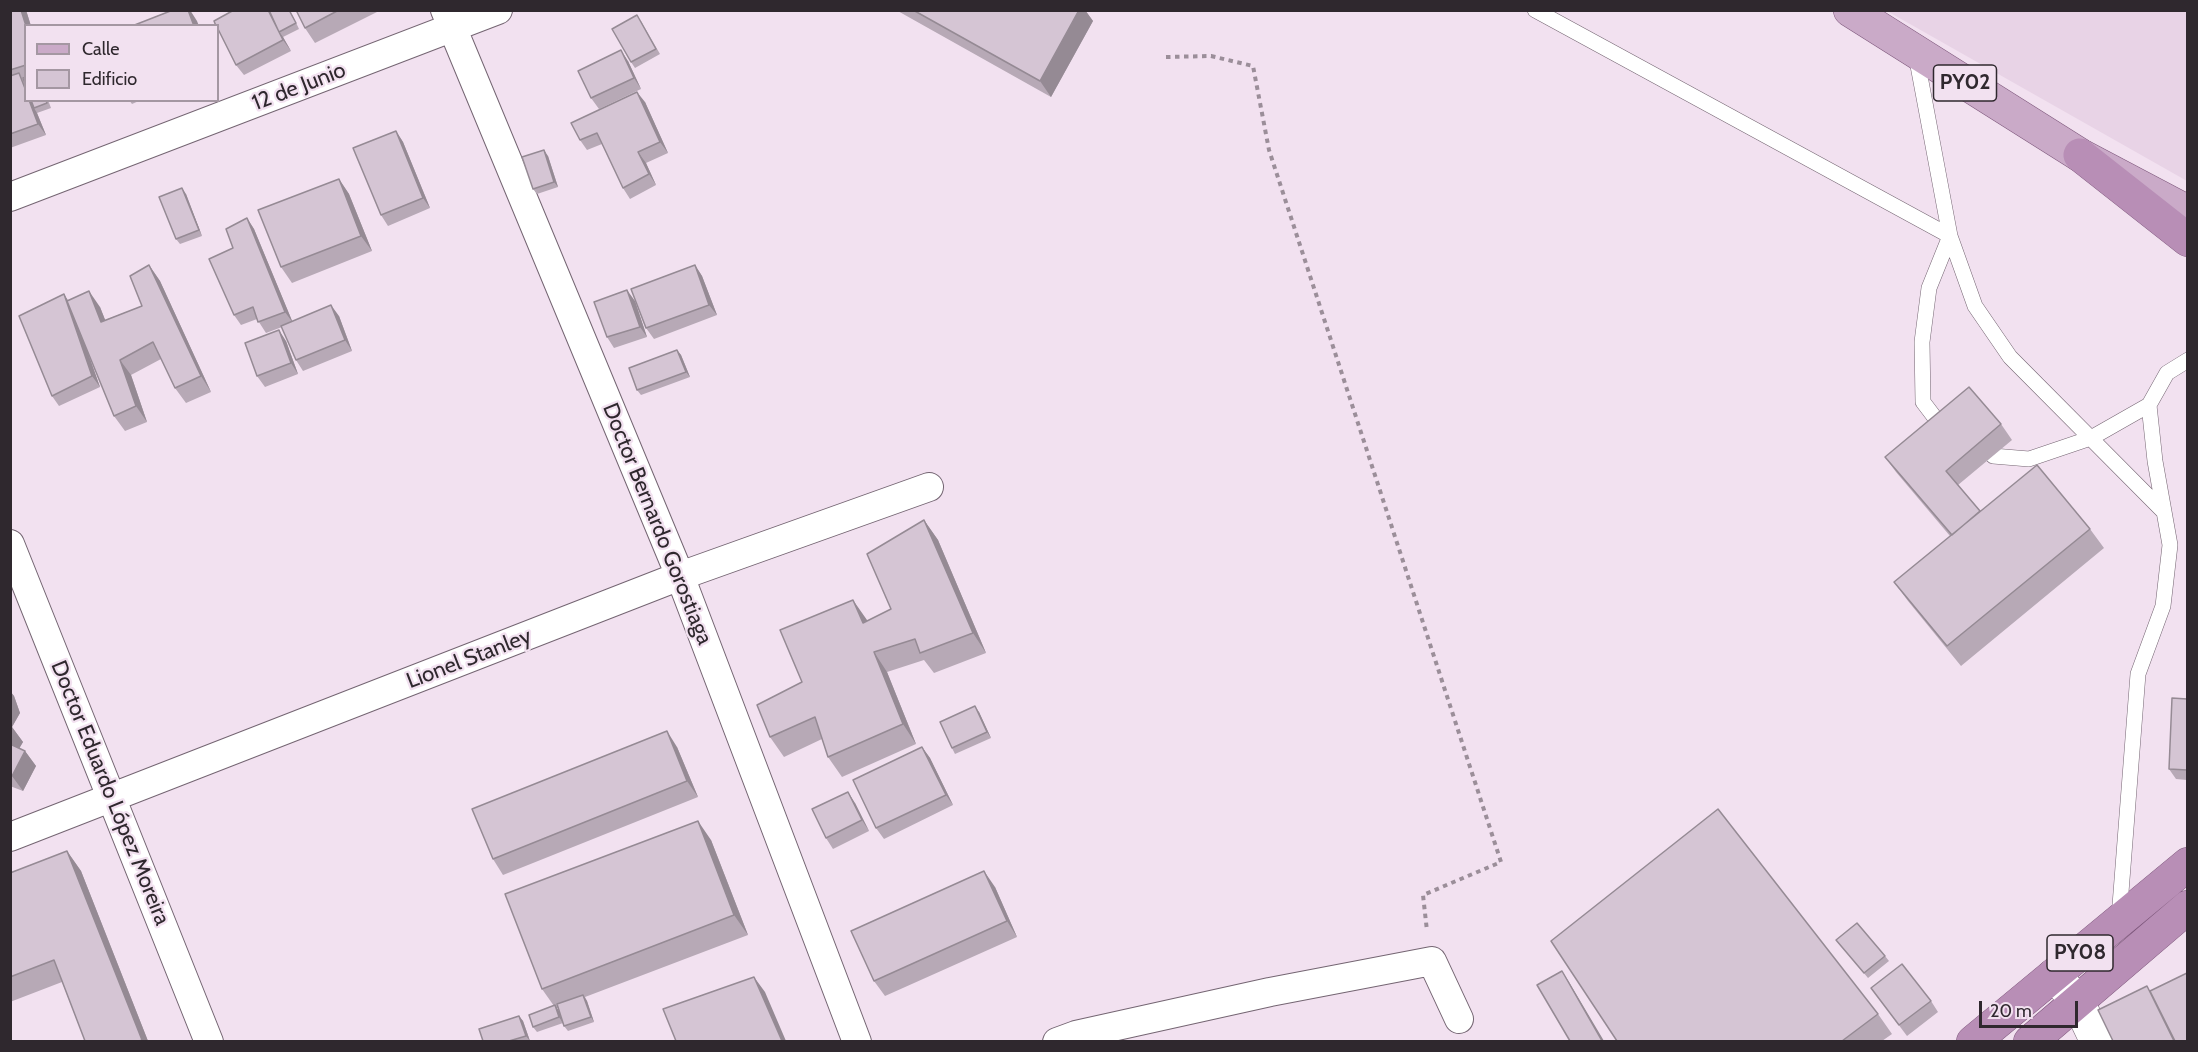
<!DOCTYPE html>
<meta charset="utf-8">
<style>
body{margin:0}
#map{position:relative;width:2198px;height:1052px;overflow:hidden;background:#f2e1f0;font-family:Cabin,sans-serif}
canvas{display:block}
.frame{position:absolute;inset:0;border:12px solid #2f282e;pointer-events:none}
.legend{position:absolute;left:24px;top:24px;width:195px;height:78px;box-sizing:border-box;background:#f2e1f0;border:2px solid #a497a2;margin:0;padding:8px 10px;list-style:none;font-size:18px;color:#2f282e}
.legend li{display:flex;align-items:center;gap:12px;height:30px}
.legend b{width:30px;border:2px solid #a497a2}
.scale{position:absolute;left:1979px;top:1001px;width:99px;height:27px;box-sizing:border-box;border:3px solid #2f282e;border-top:0;padding-left:8px;font-size:18px;line-height:21px;white-space:nowrap;color:#2f282e;-webkit-text-stroke:4px #f2e1f0;paint-order:stroke}
</style>
<div id="map">
<canvas width="2198" height="1052"></canvas>
<div class="frame"></div>
<ul class="legend">
<li><b style="height:8px;background:#caaac8"></b>Calle</li>
<li><b style="height:16px;background:#d5c5d4"></b>Edificio</li>
</ul>
<div class="scale">20 m</div>
</div>
<script>
const c = document.querySelector('canvas').getContext('2d');
c.lineJoin = 'round';
function fillPath(path, color) { c.fillStyle = color; c.fill(path, 'evenodd'); }
function stroke(path, color, width, dash) { c.strokeStyle = color; c.lineWidth = width; c.lineCap = dash ? 'butt' : 'round'; c.setLineDash(dash || []); c.stroke(path); }
function drawText(font, color, halo, rows, align = 'center') {
  c.font = font + ' Cabin,sans-serif'; c.lineWidth = 4.5; c.setLineDash([]); c.textBaseline = 'middle'; c.strokeStyle = halo; c.fillStyle = color; for (const [text, x, y, turn = 0] of rows) {
    c.save(); c.translate(x, y); c.rotate((+turn || 0) * Math.PI / 180); c.textAlign = isNaN(turn) ? turn : align; if (halo) c.strokeText(text, 0, 0); c.fillText(text, 0, 0); c.restore();
  }
}
const built = new Path2D(`
 M 1887,11 L 2187,11 L 2187,181 Z`);
const path = new Path2D(`
 M 1166,57 L 1211,56 L 1253,66 L 1269,150 L 1501,862 L 1423,895 L 1427,931`);
const service = new Path2D(`
 M 1535,10 L 1950,236 L 1929,288 L 1922,342 L 1923,402 L 1945,431
 M 1916,55 L 1950,236 L 1975,306 L 2010,357 L 2164,512
 M 1993,456 L 2029,459 L 2091,438 L 2149,405
 M 2119,918 L 2138,674 L 2163,606 L 2170,545 L 2155,461 L 2149,405 L 2167,373 L 2188,360`);
const minor = new Path2D(`
 M 445,10 L 680,576 L 857,1042
 M 10,197 L 498,10
 M 10,544 L 209,1042
 M 10,837 L 680,576 L 929,487
 M 1057,1042 L 1076,1035 L 1270,992 L 1432,961 L 1459,1019`);
const tertiary = new Path2D(`
 M 2054,975 L 2078,1002 L 2097,1042`);
const primary = new Path2D(`
 M 1850,10 L 2080,155 L 2188,212`);
const trunk = new Path2D(`
 M 2080,155 L 2188,240
 M 1973,1042 L 2188,864
 M 2030,1042 L 2188,907`);
const wall = new Path2D(`
 M 10,10 L 26,10 L 31,26 L 26,26 L 26,100 L 48,100 L 51,108 L 37,113 L 46,135 L 10,148 Z
 M 290,10 L 299,29 L 283,37 L 291,51 L 244,75 L 236,65 Z
 M 296,10 L 381,10 L 315,43 L 305,28 Z
 M 896,10 L 1085,10 L 1093,21 L 1051,97 Z
 M 641,21 L 660,54 L 635,68 L 631,62 Z
 M 628,61 L 641,89 L 599,109 L 591,98 Z
 M 129,100 L 141,100 L 132,104 Z
 M 645,102 L 668,153 L 646,163 L 656,185 L 630,199 L 623,188 L 602,144 L 587,150 L 580,140 Z
 M 396,131 L 403,142 L 430,208 L 388,226 L 381,215 Z
 M 548,156 L 558,187 L 537,194 L 533,189 Z
 M 339,179 L 349,194 L 372,251 L 292,283 L 281,267 Z
 M 186,194 L 202,236 L 180,244 L 176,239 Z
 M 247,218 L 254,229 L 292,321 L 339,316 L 352,351 L 303,371 L 296,360 L 282,327 L 266,333 L 257,319 L 241,325 L 234,315 L 233,248 Z
 M 149,265 L 160,281 L 211,392 L 186,403 L 175,388 L 161,359 L 131,375 L 147,422 L 125,431 L 114,416 L 87,350 L 100,387 L 59,406 L 52,396 L 69,301 L 100,307 L 105,320 L 142,306 Z
 M 695,265 L 702,276 L 717,315 L 654,339 L 646,328 Z
 M 635,301 L 647,337 L 614,348 L 607,337 Z
 M 286,341 L 298,374 L 265,387 L 257,376 Z
 M 677,350 L 681,355 L 690,377 L 641,395 L 637,390 Z
 M 2001,424 L 2012,440 L 1958,485 L 1980,511 L 2090,529 L 2104,548 L 1961,666 L 1908,601 L 1894,582 L 1950,536 L 1896,472 L 1885,457 Z
 M 924,520 L 938,540 L 986,653 L 934,673 L 924,660 L 887,672 L 916,744 L 842,777 L 828,757 L 822,739 L 784,757 L 770,737 L 802,682 L 867,621 L 891,609 Z
 M 10,691 L 14,696 L 20,713 L 12,727 L 23,742 L 19,748 L 25,751 L 36,766 L 23,791 L 10,786 Z
 M 2187,699 L 2187,780 L 2176,779 L 2169,769 Z
 M 979,712 L 991,738 L 955,754 L 952,748 Z
 M 677,747 L 698,797 L 503,875 L 493,859 Z
 M 922,747 L 930,758 L 953,805 L 884,839 L 876,828 Z
 M 855,803 L 869,831 L 833,849 L 826,838 Z
 M 711,840 L 748,935 L 585,997 L 587,1001 L 594,1022 L 568,1031 L 564,1026 L 558,1008 L 557,1008 L 563,1023 L 537,1032 L 533,1027 L 554,1006 L 542,989 Z
 M 67,851 L 81,871 L 148,1041 L 85,1041 L 62,982 L 10,1002 L 10,873 Z
 M 995,887 L 1017,937 L 885,996 L 874,981 Z
 M 1836,940 L 1885,956 L 1889,961 L 1868,978 Z
 M 1871,988 L 1931,1001 L 1938,1012 L 1907,1036 Z
 M 1878,1014 L 1892,1034 L 1882,1041 L 1617,1041 Z
 M 519,1016 L 523,1021 L 530,1041 L 483,1041 Z`);
const shadedWall = new Path2D(`
 M 21,10 L 26,10 L 31,26 L 26,26 Z
 M 188,10 L 190,10 L 197,21 L 199,26 L 194,26 Z
 M 268,10 L 279,32 L 283,37 L 291,51 L 283,40 Z
 M 1079,10 L 1085,10 L 1093,21 L 1051,97 L 1040,81 Z
 M 621,50 L 628,61 L 641,89 L 634,78 Z
 M 637,92 L 645,102 L 668,153 L 660,142 Z
 M 29,100 L 33,100 L 34,108 L 37,113 L 46,135 L 38,124 Z
 M 396,131 L 403,142 L 430,208 L 423,198 Z
 M 544,150 L 548,156 L 558,187 L 554,182 Z
 M 638,152 L 646,163 L 656,185 L 649,174 Z
 M 339,179 L 349,194 L 372,251 L 361,236 Z
 M 182,188 L 186,194 L 202,236 L 199,230 Z
 M 247,218 L 254,229 L 293,323 L 285,312 Z
 M 149,265 L 160,281 L 211,392 L 201,376 Z
 M 695,265 L 702,276 L 717,315 L 709,305 Z
 M 627,290 L 635,301 L 647,337 L 640,327 Z
 M 89,291 L 100,307 L 112,337 L 101,322 Z
 M 64,294 L 71,305 L 100,387 L 92,376 Z
 M 331,305 L 339,316 L 352,351 L 345,340 Z
 M 279,330 L 286,341 L 298,374 L 291,363 Z
 M 677,350 L 681,355 L 690,377 L 686,372 Z
 M 120,360 L 131,375 L 147,422 L 136,406 Z
 M 924,520 L 938,540 L 986,653 L 973,633 Z
 M 853,600 L 867,620 L 877,642 L 863,623 Z
 M 874,652 L 887,672 L 916,744 L 903,724 Z
 M 10,691 L 14,696 L 20,713 L 12,727 L 23,742 L 15,756 L 10,750 Z
 M 975,706 L 979,712 L 991,738 L 987,732 Z
 M 667,731 L 677,747 L 698,797 L 687,781 Z
 M 922,747 L 930,758 L 953,805 L 946,795 Z
 M 25,751 L 36,766 L 23,791 L 12,776 Z
 M 848,792 L 855,803 L 869,831 L 862,820 Z
 M 698,821 L 711,840 L 748,935 L 734,915 Z
 M 67,851 L 81,871 L 148,1041 L 143,1041 L 142,1040 Z
 M 984,871 L 995,887 L 1017,937 L 1007,921 Z
 M 1562,971 L 1569,982 L 1604,1041 L 1602,1041 Z
 M 754,977 L 765,992 L 786,1041 L 782,1041 Z
 M 583,995 L 587,1001 L 594,1022 L 591,1017 Z
 M 555,1005 L 559,1011 L 563,1023 L 559,1017 Z
 M 519,1016 L 523,1021 L 530,1041 L 526,1036 Z`);
const building = new Path2D(`
 M 10,10 L 21,10 L 26,26 L 26,65 L 10,70 Z
 M 173,10 L 188,10 L 194,26 L 132,26 Z
 M 234,10 L 268,10 L 283,40 L 236,65 L 218,29 L 218,26 L 216,26 L 214,21 Z
 M 269,10 L 289,10 L 296,23 L 279,32 Z
 M 296,10 L 339,10 L 305,28 Z
 M 913,10 L 1079,10 L 1040,81 Z
 M 637,15 L 656,49 L 631,62 L 612,29 Z
 M 621,50 L 634,78 L 591,98 L 578,71 Z
 M 19,73 L 26,91 L 26,100 L 29,100 L 38,124 L 10,134 L 10,76 Z
 M 26,77 L 26,86 L 23,78 Z
 M 637,92 L 660,142 L 638,152 L 649,174 L 623,188 L 597,133 L 580,140 L 571,123 Z
 M 31,100 L 46,100 L 47,103 L 34,108 Z
 M 396,131 L 423,198 L 381,215 L 353,148 Z
 M 544,150 L 554,182 L 533,189 L 522,157 Z
 M 339,179 L 361,236 L 281,267 L 258,210 Z
 M 182,188 L 199,230 L 176,239 L 159,197 Z
 M 247,218 L 285,312 L 258,322 L 253,307 L 234,315 L 209,259 L 233,248 L 226,229 Z
 M 149,265 L 201,376 L 175,388 L 153,342 L 120,360 L 136,406 L 114,416 L 67,301 L 89,291 L 101,322 L 142,306 L 130,276 Z
 M 695,265 L 709,305 L 646,328 L 631,289 Z
 M 627,290 L 640,327 L 607,337 L 594,302 Z
 M 64,294 L 92,376 L 52,396 L 19,316 Z
 M 331,305 L 345,340 L 296,360 L 281,326 Z
 M 279,330 L 291,363 L 257,376 L 245,343 Z
 M 677,350 L 686,372 L 637,390 L 629,368 Z
 M 1969,387 L 2001,424 L 1946,471 L 1980,511 L 1952,535 L 1885,457 Z
 M 2037,465 L 2090,529 L 1947,646 L 1894,582 Z
 M 924,520 L 973,633 L 920,653 L 915,639 L 874,652 L 903,724 L 828,757 L 815,717 L 770,737 L 757,705 L 802,682 L 780,630 L 853,600 L 863,623 L 891,609 L 867,554 Z
 M 2172,698 L 2187,699 L 2187,770 L 2169,769 Z
 M 975,706 L 987,732 L 952,748 L 940,722 Z
 M 667,731 L 687,781 L 493,859 L 472,809 Z
 M 10,744 L 25,751 L 12,776 L 10,775 Z
 M 922,747 L 946,795 L 876,828 L 853,780 Z
 M 848,792 L 862,820 L 826,838 L 812,809 Z
 M 1718,809 L 1878,1014 L 1842,1041 L 1617,1041 L 1551,941 Z
 M 698,821 L 734,915 L 542,989 L 505,894 Z
 M 67,851 L 142,1040 L 139,1041 L 85,1041 L 54,960 L 10,977 L 10,873 Z
 M 984,871 L 1007,921 L 874,981 L 851,931 Z
 M 1857,923 L 1885,956 L 1864,973 L 1836,940 Z
 M 1902,964 L 1931,1001 L 1899,1025 L 1871,988 Z
 M 1562,971 L 1602,1041 L 1570,1041 L 1537,985 Z
 M 2187,973 L 2187,1041 L 2175,1041 L 2150,991 Z
 M 754,977 L 782,1041 L 676,1041 L 663,1009 Z
 M 2147,986 L 2174,1041 L 2113,1041 L 2098,1010 Z
 M 583,995 L 591,1017 L 564,1026 L 557,1004 Z
 M 555,1005 L 559,1017 L 533,1027 L 529,1015 Z
 M 519,1016 L 526,1036 L 509,1041 L 483,1041 L 479,1029 Z`);
const shields = [
 [1965,83,63],
 [2080,953,66]
];
const shieldNames = [
 ["PY02",1965,83],
 ["PY08",2080,953]
];
const streetNames = [
 ["12 de Junio",299,87,-21],
 ["Doctor Bernardo Gorostiaga",657,524,68],
 ["Lionel Stanley",469,659,-21],
 ["Doctor Eduardo López Moreira",110,793,68]
];
fillPath(built, '#e8d3e6');
stroke(service, '#746572', 16);
stroke(minor, '#746572', 30);
stroke(tertiary, '#746572', 34);
stroke(primary, '#7d577b', 34);
stroke(trunk, '#7d577b', 34);
stroke(path, '#9b8e99', 4, [4.5, 4.5]);
stroke(service, '#fff', 15);
stroke(minor, '#fff', 28);
stroke(tertiary, '#fff', 33);
stroke(primary, '#caaac8', 33);
stroke(trunk, '#b88eb6', 33);
fillPath(wall, '#b7a9b6');
fillPath(shadedWall, '#958a94');
fillPath(building, '#d5c5d4');
stroke(building, '#958a94', 1.5);
for (const [x, y, w] of shields) { const box = new Path2D(); box.roundRect(x - w / 2, y - 18, w, 36, 4.5); c.fillStyle = '#f2e1f0'; c.fill(box); stroke(box, '#2f282e', 1.5); }
drawText('bold 21px', '#2f282e', null, shieldNames);
drawText('22px', '#2f282e', '#f2e1f0', streetNames);
</script>
